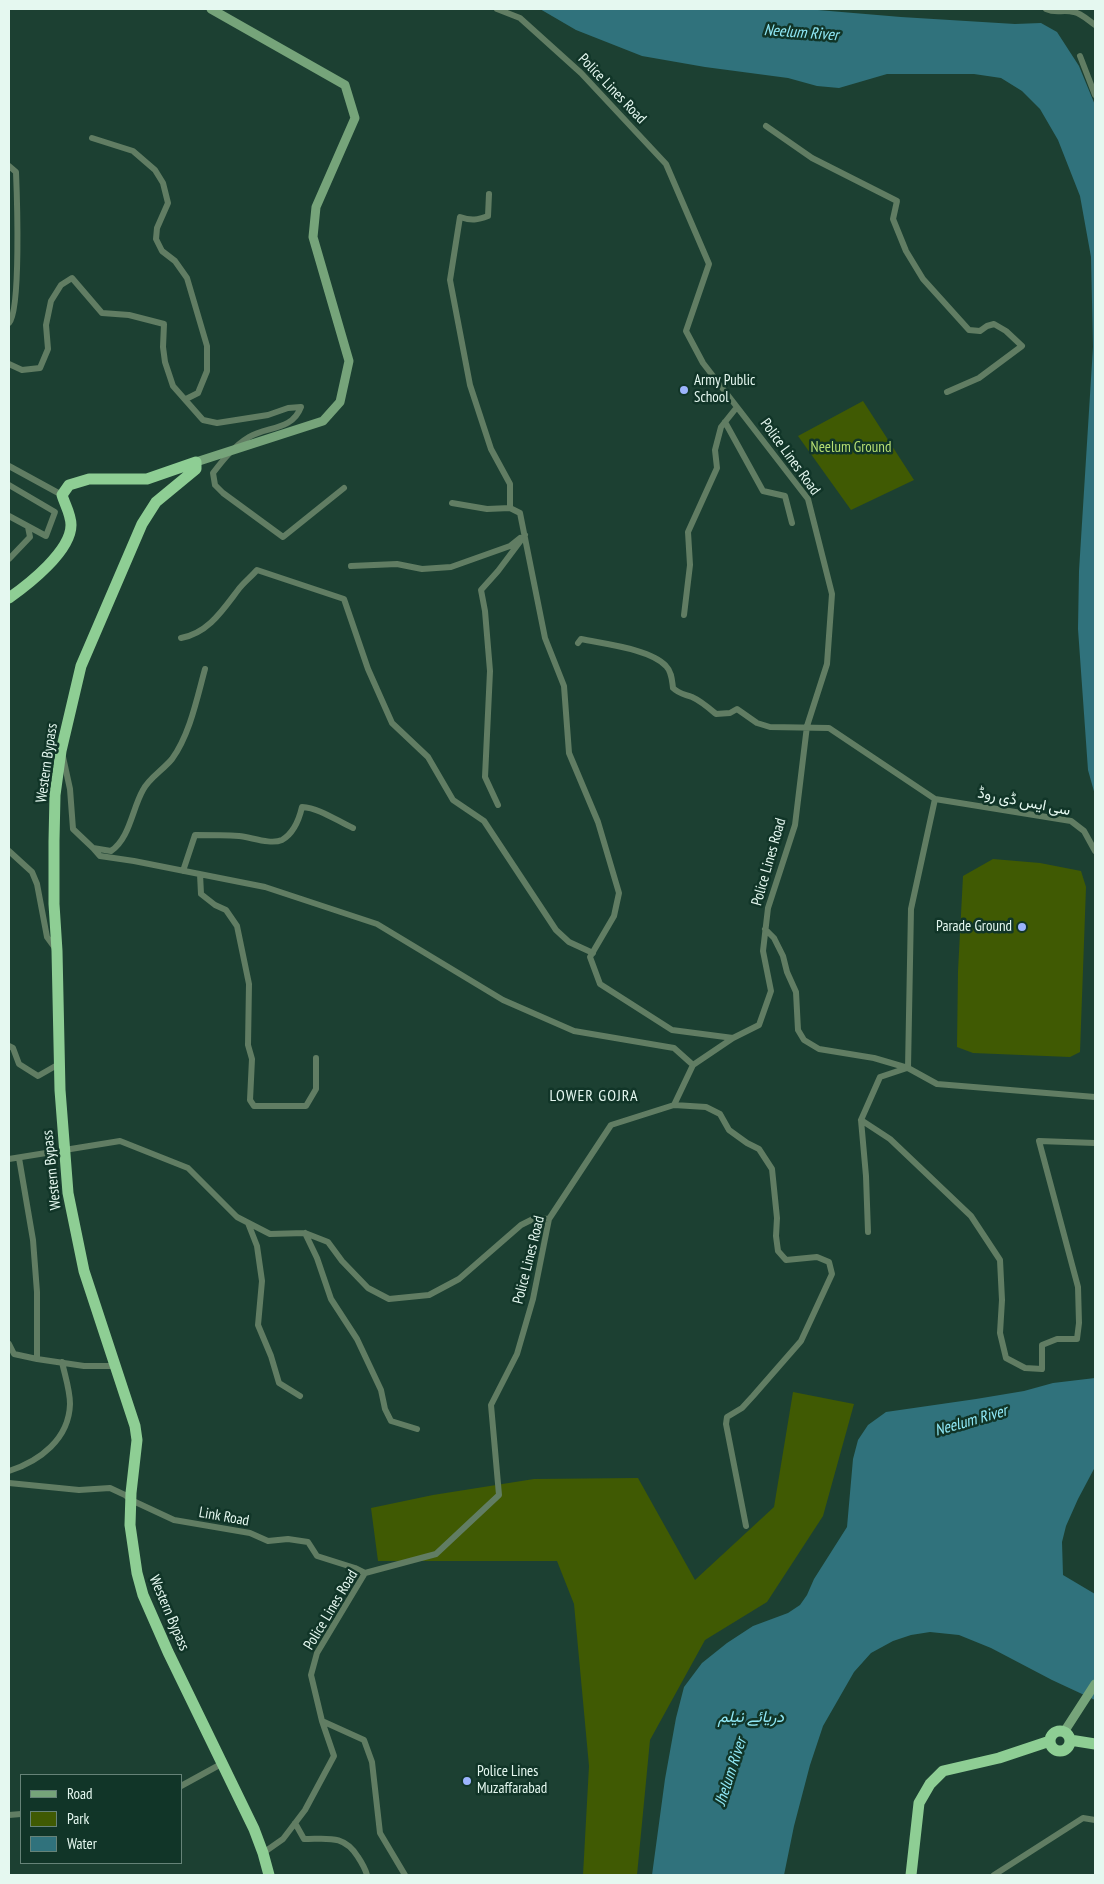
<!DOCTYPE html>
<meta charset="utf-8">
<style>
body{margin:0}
#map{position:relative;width:1104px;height:1884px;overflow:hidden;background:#1c4032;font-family:"PT Sans Narrow",sans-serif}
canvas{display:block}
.frame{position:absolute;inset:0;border:10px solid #e5f8f0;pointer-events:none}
.legend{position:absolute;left:20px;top:1774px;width:162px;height:90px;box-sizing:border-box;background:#113528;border:1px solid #668378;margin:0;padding:6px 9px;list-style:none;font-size:15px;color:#e5f8f0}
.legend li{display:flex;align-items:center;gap:10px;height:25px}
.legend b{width:25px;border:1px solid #668378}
</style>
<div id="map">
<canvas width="1104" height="1884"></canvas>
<div class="frame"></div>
<ul class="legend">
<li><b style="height:6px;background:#76a47a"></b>Road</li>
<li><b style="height:14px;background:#405a03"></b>Park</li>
<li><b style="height:14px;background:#30727c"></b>Water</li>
</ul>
</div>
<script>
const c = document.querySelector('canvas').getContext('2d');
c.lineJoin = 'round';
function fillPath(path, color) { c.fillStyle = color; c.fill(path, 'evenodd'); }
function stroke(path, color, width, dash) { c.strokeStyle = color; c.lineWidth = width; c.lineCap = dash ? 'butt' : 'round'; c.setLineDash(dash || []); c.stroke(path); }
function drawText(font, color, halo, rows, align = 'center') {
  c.font = font + ' "PT Sans Narrow",Vazirmatn,sans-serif'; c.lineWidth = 5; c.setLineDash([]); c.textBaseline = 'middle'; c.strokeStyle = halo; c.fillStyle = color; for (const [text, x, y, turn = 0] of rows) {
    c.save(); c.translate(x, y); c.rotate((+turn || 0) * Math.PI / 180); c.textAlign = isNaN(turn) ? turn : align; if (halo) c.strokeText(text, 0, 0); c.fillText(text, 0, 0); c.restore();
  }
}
const green = new Path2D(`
 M 863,401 L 914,480 L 851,510 L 798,436 Z
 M 993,859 L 1040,863 L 1081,871 L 1086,887 L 1080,1052 L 1070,1057 L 973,1053 L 957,1047 L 958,971 L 963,876 Z
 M 793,1392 L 854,1404 L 823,1516 L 767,1602 L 705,1640 L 650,1740 L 637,1875 L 583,1875 L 589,1766 L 574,1604 L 557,1561 L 378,1561 L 371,1508 L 433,1495 L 534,1479 L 638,1478 L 695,1580 L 774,1507 Z`);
const water = new Path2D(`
 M 540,9 L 806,9 L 901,17 L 1015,24 L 1041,23 L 1057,32 L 1079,66 L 1095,105 L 1095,795 L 1088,770 L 1078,629 L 1079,571 L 1093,347 L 1091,257 L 1080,196 L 1058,140 L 1040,109 L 1022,91 L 1001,78 L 974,74 L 887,74 L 839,88 L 817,86 L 788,78 L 705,67 L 642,56 L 576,30 Z
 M 1095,1378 L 1095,1467 L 1078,1499 L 1066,1526 L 1062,1542 L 1063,1575 L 1095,1594 L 1095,1700 L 1052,1680 L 991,1648 L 959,1635 L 930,1632 L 911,1635 L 893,1641 L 871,1653 L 854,1672 L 823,1726 L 810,1765 L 794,1826 L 784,1875 L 652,1875 L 665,1779 L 676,1718 L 684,1687 L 702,1663 L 727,1643 L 753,1626 L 788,1613 L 800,1605 L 807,1595 L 814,1579 L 847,1527 L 853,1459 L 858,1440 L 868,1425 L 886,1412 L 976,1399 L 1024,1391 L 1053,1383 Z`);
const minor = new Path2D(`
 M 1046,9 C 1057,14 1062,9 1074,12 C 1081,13 1089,21 1095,25
 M 1080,56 L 1095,95
 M 766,126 L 812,158 L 897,201 L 893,219 L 906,251 L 923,279 L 969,330 L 980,331 L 987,326 L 994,324 L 1006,331 L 1022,346 L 979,378 L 947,392
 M 92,138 L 133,151 L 155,170 L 163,183 L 168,203 L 157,228 L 156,239 L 162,251 L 175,261 L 187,278 L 207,346 L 207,371 L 198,393 L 186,399
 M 9,166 L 16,172 C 17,196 21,310 9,323
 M 489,194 L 488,216 C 478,220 471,221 460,217 L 450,280 L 470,385 L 491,449 L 510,484 L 510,508
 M 9,364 L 22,370 L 40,368 L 48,349 L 46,325 L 51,301 L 61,285 L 72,278 L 102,313 L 129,315 L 164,324 L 163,347 L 165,362 L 173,386 L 203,420 L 217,423 L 268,415 L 288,408 L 301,407 C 292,431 267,426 249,437 C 234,446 223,460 213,473 L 215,485 L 223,493 L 283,537 L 344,488
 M 725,422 L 763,491 L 785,496 L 792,523
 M 9,466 L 62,495
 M 9,485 L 55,512 L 46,536 L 9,516
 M 452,503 L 487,509 L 510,508 L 520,513 L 545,638 L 564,686 L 569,753 L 598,822 L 619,893 L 614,916 L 590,957 L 600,984 L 672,1030 L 733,1038
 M 9,559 L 30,537 L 28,527
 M 351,566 L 397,564 L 422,569 L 451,567 L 510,546 L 520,538
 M 684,615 L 690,565 L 688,532 L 717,468 L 715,450 L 721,427 L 737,407
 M 181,638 C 208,633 222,611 238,590 C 243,583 251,577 257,570 L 344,599 L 368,669 L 392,723 L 428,757 L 453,800 L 484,821 L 556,930 L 569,942 L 593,953
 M 578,643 L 581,639 C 604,644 651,649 666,666 C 672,672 672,681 673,688 C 679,694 684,694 692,697 C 701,701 709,708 716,714 L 730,713 L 737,709 L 757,723 L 770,727 L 829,728 L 935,799 L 911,909 L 908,1068 L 937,1084 L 1095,1097
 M 63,757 L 70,789 L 73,829 L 93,848 L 111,851 C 130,838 132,809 143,790 C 149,778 163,770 172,759 C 190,734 197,698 205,669
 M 935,799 L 1071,821 L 1084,831 L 1095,851
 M 498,805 L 485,777 L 490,671 L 485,611 L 481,590 L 498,571 L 525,535
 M 93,848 L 100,856 L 134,861 L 265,887 L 377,924 L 503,1000 L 574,1031 L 674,1048 L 693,1065
 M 9,851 L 32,872 L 37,884 L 47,937 L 55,948
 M 183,871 L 195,835 C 210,835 224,835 239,836 C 251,837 270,845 282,840 C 294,833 299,820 302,807 C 320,808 337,821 353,828
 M 200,874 L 201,894 L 215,905 L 226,910 L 237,926 L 249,984 L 248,1045 L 252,1059 L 250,1100 L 254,1106 L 306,1106 L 316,1089 L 316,1058
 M 765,929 L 774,938 L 783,956 L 787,972 L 796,992 L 798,1030 L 804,1040 L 819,1049 L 874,1058 L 908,1068
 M 9,1046 L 13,1048 L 19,1064 L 38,1076 L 59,1064
 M 674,1105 L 706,1107 L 720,1114 L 729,1130 L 747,1143 L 759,1149 L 772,1169 L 777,1218 L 776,1236 L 778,1251 L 786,1260 L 817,1257 L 829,1262 L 832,1274 L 801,1341 L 753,1396 L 742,1408 L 727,1417 L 726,1424 L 746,1526
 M 861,1120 L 890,1139 L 971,1216 L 1000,1260 L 1002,1300 L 1000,1333 L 1006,1358 L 1025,1368 L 1042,1369 L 1042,1345 L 1057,1339 L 1077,1339 L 1079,1323 L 1078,1287 L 1039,1141 L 1095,1143
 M 19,1158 L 33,1240 L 37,1292 L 37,1359 L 84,1366 L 115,1366
 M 9,1159 L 120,1141 L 188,1168 L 237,1217 L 270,1234 L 305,1233 L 328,1242 L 342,1261 L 368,1288 L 389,1299 L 429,1295 L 459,1279 L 521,1225 L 535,1218 L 549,1219
 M 248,1223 L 257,1246 L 262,1281 L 258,1325 L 271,1356 L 279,1383 L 300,1396
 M 868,1232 L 866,1176 L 861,1120 L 880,1077 L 907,1068
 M 305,1233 L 317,1258 L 331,1299 L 357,1339 L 381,1390 L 385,1409 L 391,1421 L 417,1429
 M 9,1344 L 14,1354 L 37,1359
 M 9,1471 C 40,1461 69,1439 70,1404 C 70,1390 65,1376 62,1362
 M 9,1483 L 79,1490 L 110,1488 L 125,1495 L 131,1500 L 174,1520 L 250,1533 L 268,1541 L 288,1539 L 308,1542 L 317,1556 L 355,1568 L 365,1573
 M 181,1786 L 223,1763
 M 9,1815 L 21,1814
 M 295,1823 L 304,1839 C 327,1839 344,1834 358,1857 C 362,1863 365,1868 367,1875
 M 263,1853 L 283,1839 L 305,1810 L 334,1756 L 322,1721
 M 405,1875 L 380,1833 L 372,1762 L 364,1740 L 322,1721 L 311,1675 L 317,1653 L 365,1573 L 436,1554 L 499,1495 L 491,1405 L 517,1354 L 533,1299 L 549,1219 L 611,1125 L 674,1105 L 693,1065 L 733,1038 L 759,1025 L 771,991 L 763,951 L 768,908 L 795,825 L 807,726 L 827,664 L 832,594 L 808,499 L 703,363 L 686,331 L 709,264 L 666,164 L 581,73 L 520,18 L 497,9
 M 994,1875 L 1083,1818 L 1095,1820`);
const secondary = new Path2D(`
 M 196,462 L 323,421 L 340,402 L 349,361 L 313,237 L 316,207 L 355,118 L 345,85 L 211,9
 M 1064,1732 L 1095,1684`);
const trunk = new Path2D(`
 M 9,598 C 29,584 71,551 71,525 C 71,514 65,505 62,495 L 69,485 L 89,479 L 147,479 L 196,462 L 196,469 L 156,502 L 142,524 L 81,666 L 61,751 L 55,795 L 54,841 L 54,904 L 57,951 L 60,1090 L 68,1193 L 84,1271 L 135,1426 L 137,1440 L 131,1493 L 130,1525 L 137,1573 L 143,1595 L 168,1652 L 254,1829 L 263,1853 L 269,1875
 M1050 1741a10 10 0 1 1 20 0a10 10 0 1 1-20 0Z
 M 1070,1740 L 1095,1744
 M 911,1875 L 919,1803 L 930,1784 L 943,1771 L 999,1758 L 1050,1741`);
const markers = [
 [684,390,5,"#9cb4fd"],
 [1022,927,5,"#9cb4fd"],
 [467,1781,5,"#9cb4fd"]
];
const streetNames = [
 ["Police Lines Road",612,89,46],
 ["Police Lines Road",790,457,54],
 ["Western Bypass",47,763,-82],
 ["سی ایس ڈی روڈ",1024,802,11],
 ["Police Lines Road",769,862,-74],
 ["Western Bypass",52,1170,-96],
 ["Police Lines Road",529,1260,-76],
 ["Link Road",224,1517,10],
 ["Police Lines Road",331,1610,-59],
 ["Western Bypass",169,1613,67]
];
const poiNames = [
 ["Army Public",694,381],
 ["School",694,398],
 ["Parade Ground",1012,927,"right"],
 ["Police Lines",477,1772],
 ["Muzaffarabad",477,1789]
];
const parkNames = [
 ["Neelum Ground",851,448]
];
const waterNames = [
 ["Neelum River",801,33,4],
 ["Neelum River",971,1421,-16],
 ["دریائے نیلم",751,1717],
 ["Jhelum River",731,1772,-72]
];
const neighbourhoodNames = [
 ["LOWER GOJRA",594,1096]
];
fillPath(green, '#405a03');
fillPath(water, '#30727c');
stroke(minor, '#617d63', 6);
stroke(secondary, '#76a47a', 9);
stroke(trunk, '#8ece94', 11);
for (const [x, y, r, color] of markers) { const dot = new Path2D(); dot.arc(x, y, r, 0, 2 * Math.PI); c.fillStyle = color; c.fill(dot); stroke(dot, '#113528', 2); }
drawText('15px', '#e5f8f0', '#113528', streetNames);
drawText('15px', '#e5f8f0', '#113528', poiNames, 'left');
drawText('15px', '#b6df73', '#113528', parkNames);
drawText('italic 16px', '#90e8f6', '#113528', waterNames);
c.letterSpacing = '1px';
drawText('16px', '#e5f8f0', '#113528', neighbourhoodNames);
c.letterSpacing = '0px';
</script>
